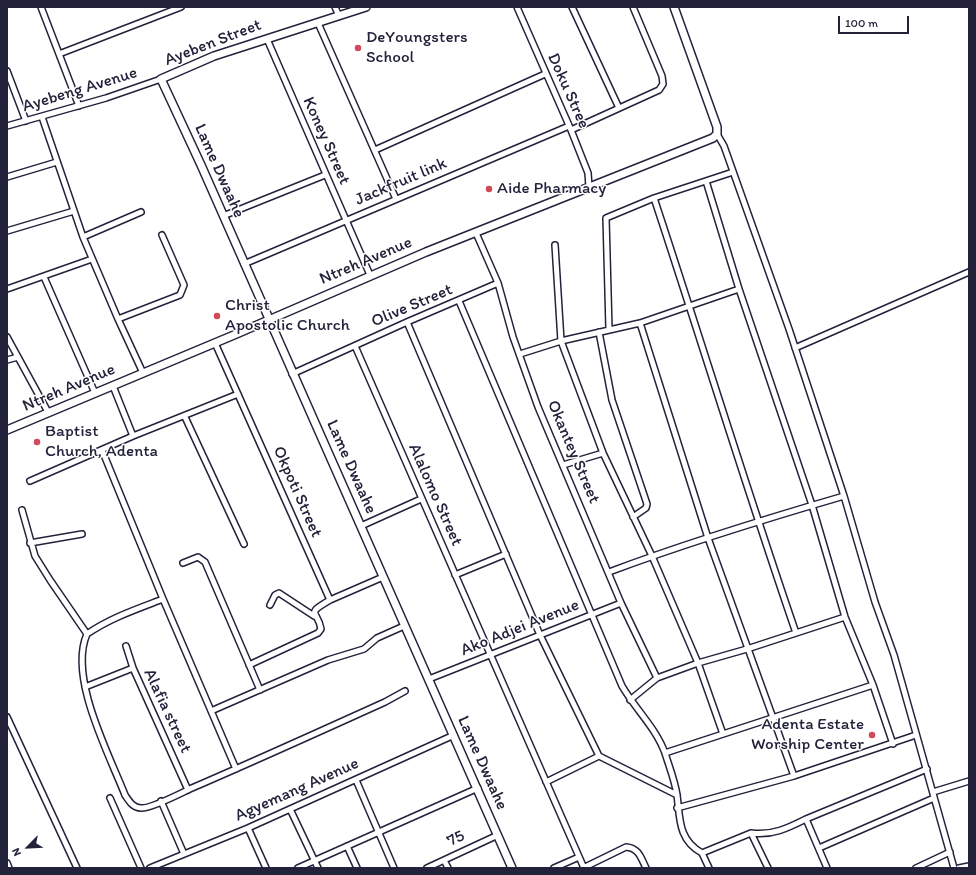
<!DOCTYPE html>
<style>
body{margin:0}
#map{position:relative;width:976px;height:875px;overflow:hidden;background:#fff;font-family:Itim,sans-serif}
canvas{display:block}
.frame{position:absolute;inset:0;border:8px solid #22223b;pointer-events:none}
.north{position:absolute;left:8px;top:827px;width:40px;height:40px;-webkit-text-stroke:3px #fff;paint-order:stroke;rotate:246deg;font-size:11px;font-weight:700;line-height:16px;text-align:center;color:#22223b}
.north::after{content:'';display:block;margin:auto;width:14px;height:18px;background:#22223b;clip-path:polygon(50% 0,100% 100%,50% 72%,0 100%)}
.scale{position:absolute;left:838px;top:16px;width:71px;height:18px;box-sizing:border-box;border:2px solid #22223b;border-top:0;padding-left:5px;font-size:12px;line-height:14px;white-space:nowrap;color:#22223b;-webkit-text-stroke:3px #fff;paint-order:stroke}
</style>
<div id="map">
<canvas width="976" height="875"></canvas>
<div class="frame"></div>
<div class="north">N</div>
<div class="scale">100 m</div>
</div>
<script>
const c = document.querySelector('canvas').getContext('2d');
c.lineJoin = 'round';
function stroke(path, color, width, dash) { c.strokeStyle = color; c.lineWidth = width; c.lineCap = dash ? 'butt' : 'round'; c.setLineDash(dash || []); c.stroke(path); }
function drawText(font, color, halo, rows, align = 'center') {
  c.font = font + ' Itim,sans-serif'; c.lineWidth = 3; c.setLineDash([]); c.textBaseline = 'middle'; c.strokeStyle = halo; c.fillStyle = color; for (const [text, x, y, turn = 0] of rows) {
    c.save(); c.translate(x, y); c.rotate((+turn || 0) * Math.PI / 180); c.textAlign = isNaN(turn) ? turn : align; if (halo) c.strokeText(text, 0, 0); c.fillText(text, 0, 0); c.restore();
  }
}
const street = new Path2D(`
 M 41,7 L 79,106
 M 335,7 L 339,16
 M 517,7 L 571,130 L 588,173 L 589,187
 M 572,7 L 619,108
 M 318,23 L 396,199
 M 267,39 L 370,275
 M 59,54 L 181,7
 M 7,71 L 26,121
 M 42,117 L 83,237 L 118,319 L 143,373
 M 7,126 L 106,98 L 161,79
 M 571,130 L 659,90 L 663,84 L 662,76 L 633,7
 M 717,134 L 724,146 L 789,329 L 844,496 L 875,602 L 894,655 L 954,868
 M 375,150 L 545,74
 M 7,177 L 57,162
 M 706,181 L 739,289 L 812,505 L 845,617 L 873,685 L 893,744
 M 654,198 C 702,343 746,488 796,633
 M 223,216 L 325,175
 M 7,231 L 74,211
 M 476,233 L 498,283 L 513,337 L 538,407 L 621,603 L 657,678
 M 83,237 L 141,212
 M 555,245 L 561,341 L 603,453 L 652,556 L 698,663 L 723,734
 M 244,264 L 569,126
 M 44,277 L 95,393
 M 7,289 L 92,259
 M 459,301 L 622,686 C 636,710 656,728 665,753 C 669,766 675,781 677,795 C 680,818 678,840 702,853 L 751,833 L 768,868
 M 118,319 L 180,295 L 184,285 L 162,235
 M 407,322 L 540,635 L 599,756
 M 640,323 L 708,538 L 794,776
 M 609,329 L 606,218 L 654,198 L 733,172
 M 599,332 L 612,400 L 647,504 L 646,508 L 633,517
 M 7,337 L 48,412
 M 215,343 L 330,600 L 383,577
 M 355,346 L 584,868
 M 795,348 L 969,272
 M 520,354 L 561,341 L 640,323 L 739,289
 M 7,360 L 18,357
 M 292,374 L 407,322 L 498,283
 M 113,386 L 133,436
 M 185,417 L 244,544
 M 102,450 L 163,599 L 236,769
 M 563,465 L 603,453
 M 30,481 L 133,436 L 238,394
 M 22,510 L 35,556 L 50,580 L 87,634
 M 361,526 L 421,499
 M 30,543 L 82,534
 M 183,563 L 198,557 L 205,562 L 260,690
 M 609,572 C 686,543 765,519 844,496
 M 455,575 L 506,554
 M 163,599 C 137,609 110,618 87,634 C 68,677 109,754 125,795 C 129,801 133,808 141,808 C 151,809 181,793 192,788 C 257,760 321,731 385,702 L 405,691
 M 270,605 L 275,595 L 279,593 L 314,616
 M 126,646 L 133,668
 M 249,665 L 318,633 L 321,629 C 318,610 304,615 330,600
 M 429,679 L 621,603
 M 85,687 L 133,668 L 188,790
 M 630,700 L 657,678 L 698,663 L 747,649 L 845,617
 M 211,711 L 328,660 L 364,649 L 377,638 L 404,626
 M 7,717 L 77,868
 M 665,753 L 873,685
 M 356,780 L 394,868
 M 546,782 L 599,756 L 677,795
 M 933,792 L 969,781
 M 110,798 L 141,868
 M 161,801 L 184,854
 M 677,808 L 794,776 L 916,735
 M 290,809 L 318,868
 M 806,819 L 827,868
 M 248,828 L 266,868
 M 751,833 C 772,836 788,828 806,819 L 927,769
 M 347,846 L 357,868
 M 819,848 L 934,798
 M 702,853 L 709,868
 M 444,860 L 448,868
 M 7,863 L 9,868
 M 150,868 L 248,828 L 454,735
 M 298,868 L 478,788
 M 427,868 L 498,835
 M 554,868 L 579,857
 M 583,868 L 626,847 C 639,848 641,858 646,868
 M 916,868 L 950,852
 M 959,868 L 969,866`);
const secondary = new Path2D(`
 M 366,7 L 214,56 L 161,79 L 201,165 L 512,868
 M 7,430 L 234,335 L 426,252 L 713,138 L 717,134 L 717,127 L 674,7`);
const markers = [
 [358,48,4,"#d1495b"],
 [489,189,4,"#d1495b"],
 [217,316,4,"#d1495b"],
 [37,442,4,"#d1495b"],
 [872,735,4,"#d1495b"]
];
const poiNames = [
 ["DeYoungsters",366,38],
 ["School",366,58],
 ["Aide Pharmacy",497,189],
 ["Christ",225,306],
 ["Apostolic Church",225,326],
 ["Baptist",45,432],
 ["Church, Adenta",45,452],
 ["Adenta Estate",864,725,"right"],
 ["Worship Center",864,745,"right"]
];
const streetNames = [
 ["Ayeben Street",213,43,-21],
 ["Ayebeng Avenue",80,90,-17],
 ["Doku Stree",568,91,66],
 ["Koney Street",326,141,66],
 ["Lame Dwaahe",219,171,66],
 ["Jackfruit link",401,182,-23],
 ["Ntreh Avenue",366,261,-23],
 ["Olive Street",412,306,-23],
 ["Ntreh Avenue",69,388,-23],
 ["Okantey Street",573,452,67],
 ["Lame Dwaahe",351,467,66],
 ["Okpoti Street",297,492,66],
 ["Alalomo Street",435,495,66],
 ["Ako Adjei Avenue",520,628,-22],
 ["Alafia street",167,711,65],
 ["Lame Dwaahe",482,763,66],
 ["Agyemang Avenue",297,790,-24],
 ["75",456,839,-25]
];
stroke(street, '#22223b', 8);
stroke(secondary, '#22223b', 10);
stroke(street, '#fff', 5);
stroke(secondary, '#fff', 7);
for (const [x, y, r, color] of markers) { const dot = new Path2D(); dot.arc(x, y, r, 0, 2 * Math.PI); c.fillStyle = color; c.fill(dot); stroke(dot, '#fff', 1.5); }
drawText('17px', '#22223b', '#fff', poiNames, 'left');
drawText('17px', '#22223b', '#fff', streetNames);
</script>
